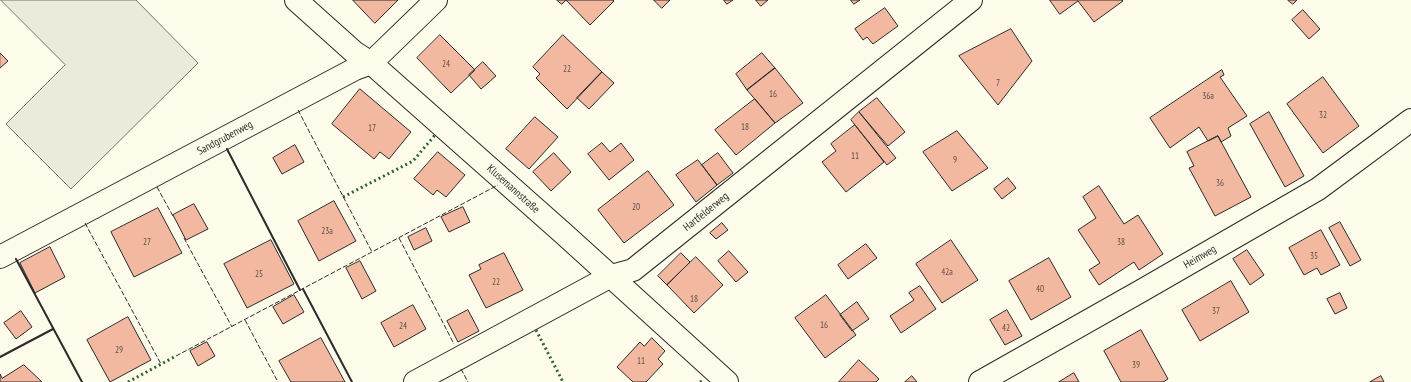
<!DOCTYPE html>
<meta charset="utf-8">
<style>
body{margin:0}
canvas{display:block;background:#fdfbea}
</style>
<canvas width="1411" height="382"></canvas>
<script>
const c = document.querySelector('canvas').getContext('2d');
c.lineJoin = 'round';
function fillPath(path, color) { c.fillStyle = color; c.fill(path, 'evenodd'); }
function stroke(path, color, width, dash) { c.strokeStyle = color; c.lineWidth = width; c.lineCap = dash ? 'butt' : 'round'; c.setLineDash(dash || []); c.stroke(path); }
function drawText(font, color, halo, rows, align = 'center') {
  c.font = font + ' "PT Sans Narrow",sans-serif'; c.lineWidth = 3; c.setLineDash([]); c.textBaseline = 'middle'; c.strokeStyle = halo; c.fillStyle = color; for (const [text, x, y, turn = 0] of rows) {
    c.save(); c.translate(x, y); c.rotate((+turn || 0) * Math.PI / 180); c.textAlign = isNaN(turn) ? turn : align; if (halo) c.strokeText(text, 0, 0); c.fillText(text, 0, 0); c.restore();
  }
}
const green = new Path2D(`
 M 1,0 L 136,0 L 198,63 L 71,189 L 6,124 L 65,65 Z`);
const building = new Path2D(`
 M 353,0 L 398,0 L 375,23 Z
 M 557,0 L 613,0 L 614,1 L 590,25 L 566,0 L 562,4 Z
 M 654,0 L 670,0 L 662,8 Z
 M 724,0 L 733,0 L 727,4 Z
 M 756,0 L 768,0 L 761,6 Z
 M 851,0 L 860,0 L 854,4 Z
 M 1050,0 L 1122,0 L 1123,1 L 1094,22 L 1078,1 L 1060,14 Z
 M 1288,0 L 1297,0 L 1293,4 Z
 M 885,8 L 898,26 L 873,44 L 867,37 L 863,40 L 855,29 Z
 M 1303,10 L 1320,29 L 1309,39 L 1292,20 Z
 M 1011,29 L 1032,61 L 998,105 L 959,56 Z
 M 440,35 L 475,70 L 451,93 L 417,58 Z
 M 563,35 L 602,72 L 567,109 L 536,78 L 540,74 L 533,67 Z
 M 0,53 L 8,61 L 0,68 Z
 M 762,53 L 775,68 L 747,90 L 736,74 Z
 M 483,62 L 496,76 L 481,89 L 469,75 Z
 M 775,68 L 803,103 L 775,123 L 747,90 Z
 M 1222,70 L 1224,75 L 1220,77 L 1247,116 L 1228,128 L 1231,136 L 1221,142 L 1218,136 L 1208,141 L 1199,127 L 1170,148 L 1150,118 Z
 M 602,72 L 614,83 L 589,109 L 577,98 Z
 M 1323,77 L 1359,126 L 1323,153 L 1287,104 Z
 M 360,89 L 411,132 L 389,159 L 380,152 L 374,159 L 332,124 Z
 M 877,98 L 905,132 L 888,146 L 859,112 Z
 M 755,99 L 775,123 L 736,155 L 715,130 Z
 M 859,112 L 896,158 L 887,165 L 851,120 Z
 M 1269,112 L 1304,176 L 1285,187 L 1250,124 Z
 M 535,117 L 558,137 L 529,169 L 506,149 Z
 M 855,125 L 884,162 L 846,192 L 822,162 L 836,151 L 831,144 Z
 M 957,131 L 988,168 L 952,191 L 923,152 Z
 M 1218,136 L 1251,197 L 1215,216 L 1189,168 L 1194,166 L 1187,152 Z
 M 602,143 L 610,152 L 621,143 L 634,160 L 609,180 L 588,154 Z
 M 295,145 L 304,162 L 282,174 L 273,158 Z
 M 438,152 L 465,175 L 446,197 L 437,190 L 433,195 L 414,179 Z
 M 554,153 L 571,172 L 551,191 L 533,172 Z
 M 718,153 L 733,173 L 717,185 L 702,165 Z
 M 698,160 L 717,185 L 696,202 L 676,175 Z
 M 648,171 L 674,205 L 624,243 L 598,210 Z
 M 1008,178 L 1016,188 L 1002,199 L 994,189 Z
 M 1099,186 L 1124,224 L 1138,215 L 1163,254 L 1139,270 L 1134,262 L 1099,285 L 1089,270 L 1100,263 L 1078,230 L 1096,218 L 1083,197 Z
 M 334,201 L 356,241 L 319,261 L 298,221 Z
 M 194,204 L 208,229 L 186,240 L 173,215 Z
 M 463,207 L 470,222 L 449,232 L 441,217 Z
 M 158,208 L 182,253 L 134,277 L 111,232 Z
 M 1340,222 L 1361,260 L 1350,266 L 1329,228 Z
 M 722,223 L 728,230 L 716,239 L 710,233 Z
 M 426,228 L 432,241 L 414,250 L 408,237 Z
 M 1321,230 L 1340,265 L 1321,275 L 1317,268 L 1304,275 L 1289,248 Z
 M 271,240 L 294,284 L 247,308 L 224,264 Z
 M 951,240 L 978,280 L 942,303 L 916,264 Z
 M 866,244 L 877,258 L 848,279 L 838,265 Z
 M 50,247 L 65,277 L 35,293 L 20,263 Z
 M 1247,250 L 1264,275 L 1250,285 L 1233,259 Z
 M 729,251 L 748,272 L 736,282 L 718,261 Z
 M 504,253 L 523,290 L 486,308 L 469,275 L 481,269 L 479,265 Z
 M 681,253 L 690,262 L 667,285 L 658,276 Z
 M 696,257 L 723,285 L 694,313 L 667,285 Z
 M 1049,258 L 1071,297 L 1031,320 L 1009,281 Z
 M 360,261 L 376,291 L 362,299 L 346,268 Z
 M 1231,281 L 1249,312 L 1200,341 L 1182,310 Z
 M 920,286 L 936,309 L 901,333 L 890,316 L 914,300 L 909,293 Z
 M 1340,293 L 1347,308 L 1335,314 L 1327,299 Z
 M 294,295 L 304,312 L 283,324 L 273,307 Z
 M 826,295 L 856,335 L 825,358 L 795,318 Z
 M 857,302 L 869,319 L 852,331 L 840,315 Z
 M 413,305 L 426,329 L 394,347 L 381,323 Z
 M 468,310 L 479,331 L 458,342 L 447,321 Z
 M 1007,310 L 1022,336 L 1005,345 L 990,320 Z
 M 21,311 L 32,327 L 16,339 L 4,323 Z
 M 128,317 L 151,360 L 110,382 L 87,340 Z
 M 1141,330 L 1168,379 L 1163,382 L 1121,382 L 1104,351 Z
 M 321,338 L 345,382 L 291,382 L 279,361 Z
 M 652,338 L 665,351 L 658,359 L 663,364 L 646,382 L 633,382 L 617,367 L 640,342 L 644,346 Z
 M 207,342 L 215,356 L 198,366 L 190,351 Z
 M 859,360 L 879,379 L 876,382 L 839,382 Z
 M 24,365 L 42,382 L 0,382 L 0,374 L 2,378 Z
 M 1074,373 L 1079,382 L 1059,382 Z
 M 912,376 L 917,382 L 905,382 Z
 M 1381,376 L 1384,382 L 1370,382 Z`);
const minor = new Path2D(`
 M 296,0 L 354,52 L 371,63 L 564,234 L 727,382
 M 0,257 L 355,69 L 371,63 L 436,0
 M 415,382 L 611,276 L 633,270 L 971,0
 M 980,382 L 1141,291 L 1318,189 L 1411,120`);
const hedge = new Path2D(`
 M 343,197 L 413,161 L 435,135
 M 536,330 L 563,382
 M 128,382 L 176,356
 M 700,382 L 702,381`);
const fence = new Path2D(`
 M 298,110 L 372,252
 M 157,187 L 174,218
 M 85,223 L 161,364
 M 184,238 L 232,327
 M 399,238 L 454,344
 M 245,320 L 278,382
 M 176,356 L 498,185
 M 461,369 L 468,382`);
const wall = new Path2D(`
 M 227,149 L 300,290
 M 16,259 L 82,382
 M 303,289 L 352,382
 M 0,357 L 53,329`);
const numberNames = [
 ["24",446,64],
 ["22",567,69],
 ["7",998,83],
 ["16",773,94],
 ["36a",1208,96],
 ["32",1323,115],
 ["18",745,127],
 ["17",372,128],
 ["11",855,156],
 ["9",955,160],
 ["36",1220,183],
 ["20",636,207],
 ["23a",327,231],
 ["27",147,242],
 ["38",1121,242],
 ["35",1314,256],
 ["42a",947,272],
 ["25",259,274],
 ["22",496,282],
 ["40",1040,289],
 ["18",694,299],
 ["37",1216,311],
 ["16",824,325],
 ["24",403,326],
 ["42",1006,328],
 ["29",119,350],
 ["11",641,361],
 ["39",1136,365]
];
const streetNames = [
 ["Sandgrubenweg",225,138,-28],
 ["Klusemannstraße",513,189,42],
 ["Hartfelderweg",706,212,-39],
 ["Heimweg",1200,257,-30]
];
fillPath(green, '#ecebdb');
stroke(green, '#74746e', 1);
fillPath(building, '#f2b8a0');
stroke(building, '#2b2b2b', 1);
stroke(minor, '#2b2b2b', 24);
stroke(minor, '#fdfbea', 22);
stroke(hedge, '#34623c', 3, [2, 3]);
stroke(fence, '#2b2b2b', 1, [5, 2]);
stroke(wall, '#2b2b2b', 2);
drawText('9px', '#5d4e48', null, numberNames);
drawText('11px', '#2b2b2b', '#fdfbea', streetNames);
</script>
